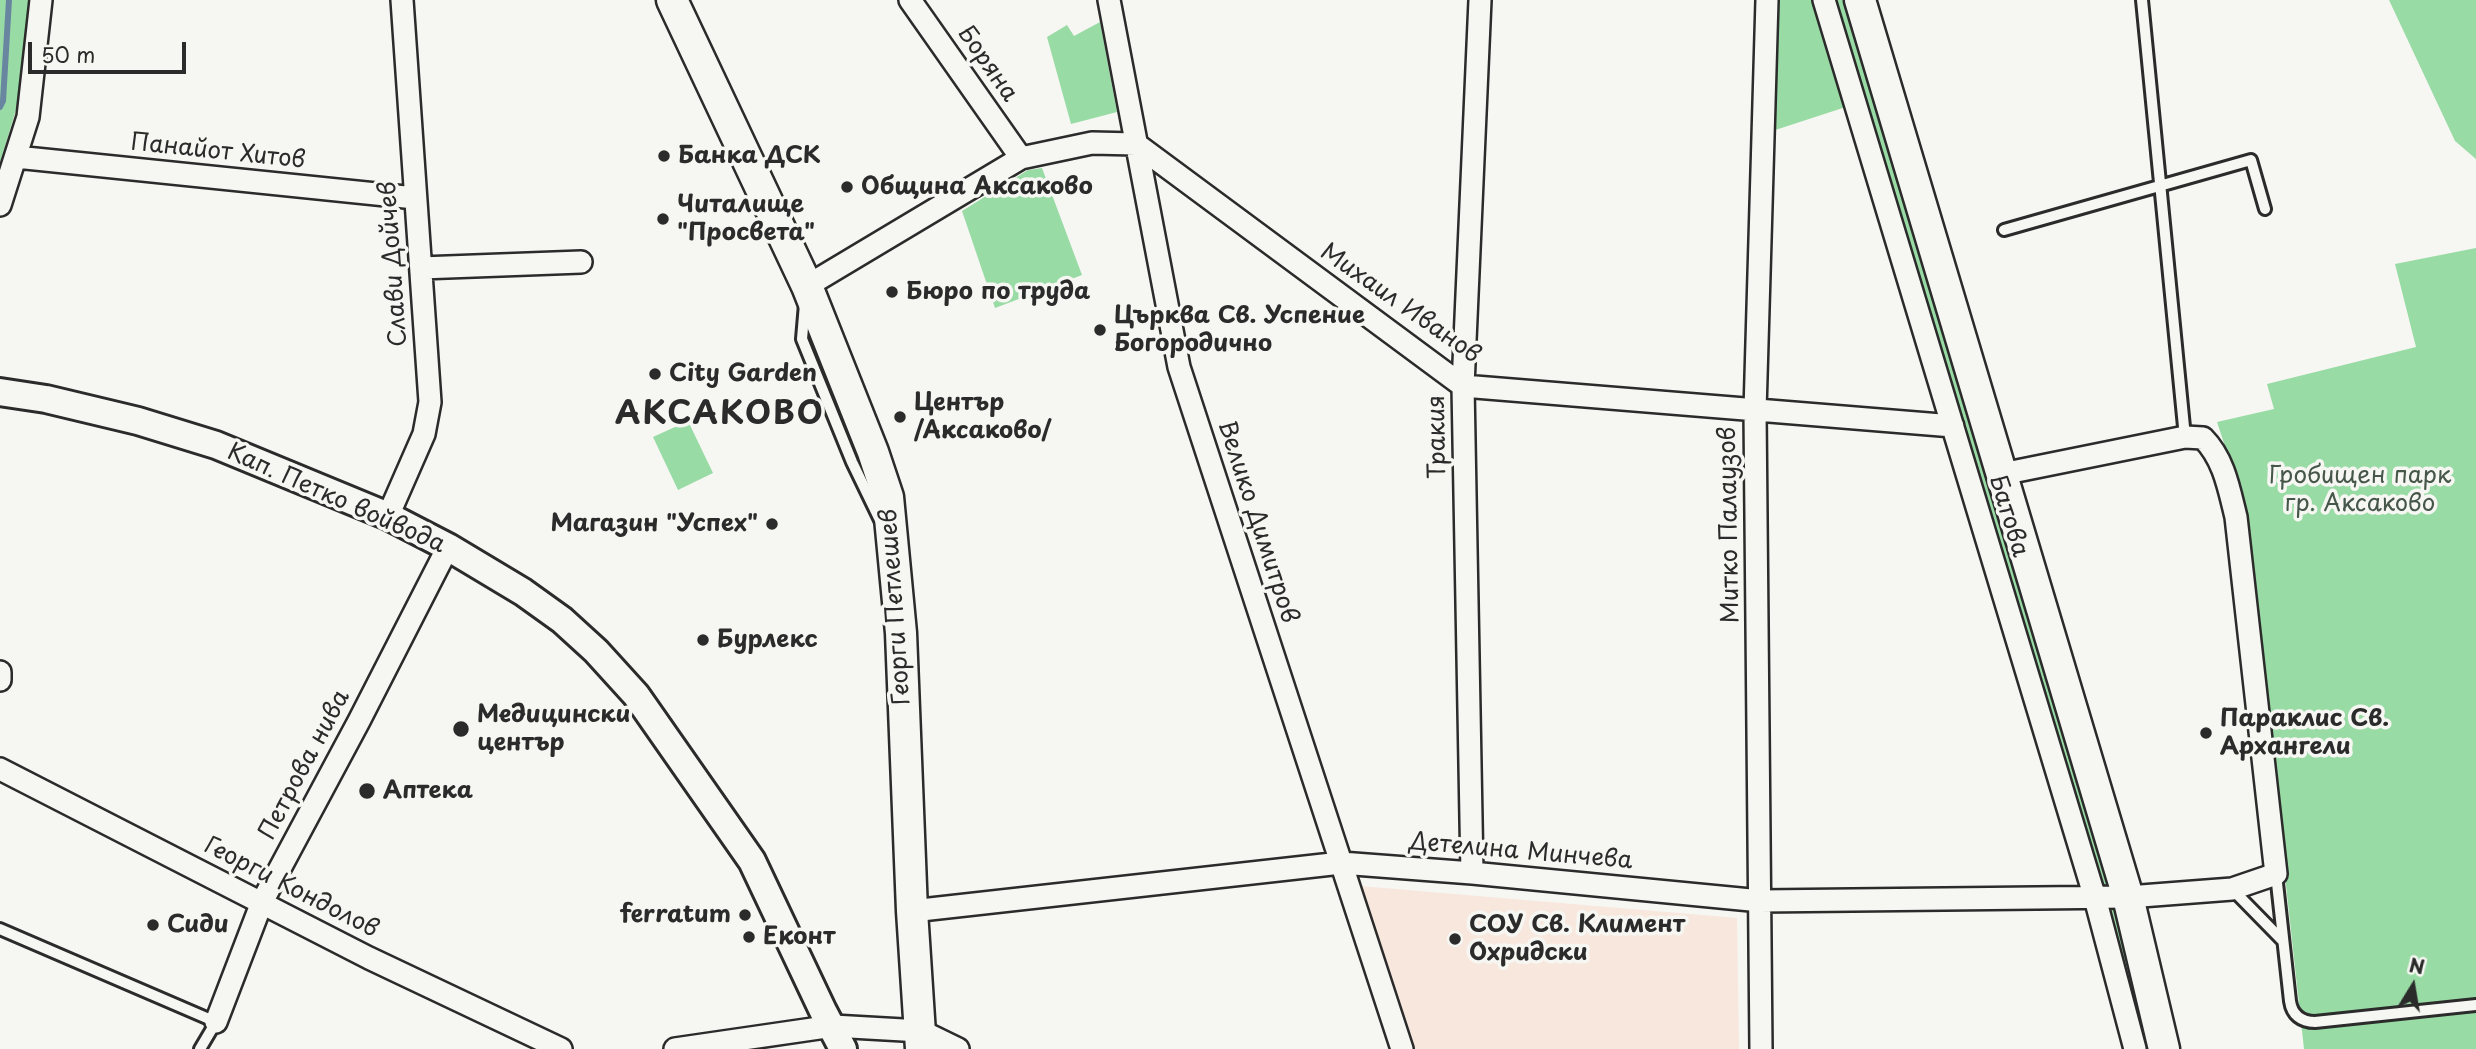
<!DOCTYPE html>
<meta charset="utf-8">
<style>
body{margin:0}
#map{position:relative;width:2476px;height:1049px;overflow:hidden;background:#f6f6f2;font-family:"Playpen Sans",sans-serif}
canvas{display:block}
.north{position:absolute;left:2378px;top:951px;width:70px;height:70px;-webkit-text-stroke:5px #f6f6f2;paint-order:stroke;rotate:11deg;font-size:19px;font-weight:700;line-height:28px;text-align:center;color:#2b2b2b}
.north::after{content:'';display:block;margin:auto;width:24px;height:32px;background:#2b2b2b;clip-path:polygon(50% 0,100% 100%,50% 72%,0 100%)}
.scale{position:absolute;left:28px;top:42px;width:158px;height:32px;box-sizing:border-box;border:4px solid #2b2b2b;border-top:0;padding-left:9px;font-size:21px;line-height:24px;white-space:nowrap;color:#2b2b2b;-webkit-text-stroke:5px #f6f6f2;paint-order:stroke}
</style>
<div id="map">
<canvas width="2476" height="1049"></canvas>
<div class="north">N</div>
<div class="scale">50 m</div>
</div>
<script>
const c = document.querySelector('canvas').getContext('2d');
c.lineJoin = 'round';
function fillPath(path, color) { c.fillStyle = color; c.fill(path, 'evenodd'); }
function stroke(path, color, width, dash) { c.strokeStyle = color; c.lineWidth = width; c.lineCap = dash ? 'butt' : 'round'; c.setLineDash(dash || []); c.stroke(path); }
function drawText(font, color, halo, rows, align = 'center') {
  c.font = font + ' "Playpen Sans",sans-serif'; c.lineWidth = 7; c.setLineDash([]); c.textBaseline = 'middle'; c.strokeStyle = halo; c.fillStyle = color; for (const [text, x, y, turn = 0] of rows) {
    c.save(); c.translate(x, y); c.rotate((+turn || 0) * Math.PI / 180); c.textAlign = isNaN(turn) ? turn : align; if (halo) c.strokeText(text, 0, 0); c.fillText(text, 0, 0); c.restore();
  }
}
const built = new Path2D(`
 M 1360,886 L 1737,918 L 1739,1049 L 1414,1049 Z`);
const green = new Path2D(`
 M 0,0 L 29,0 L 18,103 L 0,163 Z
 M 1767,0 L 1843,0 L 2115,909 L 2151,1049 L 2135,1049 L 1855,104 L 1763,134 Z
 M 2389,0 L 2476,0 L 2476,159 L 2455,141 Z
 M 1100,22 L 1117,112 L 1071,124 L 1047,37 L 1067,25 L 1074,36 Z
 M 1042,168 L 1082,275 L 995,308 L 962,211 L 1028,170 Z
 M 2476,248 L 2476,1049 L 2304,1049 L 2244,504 L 2217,422 L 2274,409 L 2267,384 L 2416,347 L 2395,264 Z
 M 688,421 L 713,473 L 678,490 L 653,437 Z`);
const stream = new Path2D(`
 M 0,107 L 3,101 L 9,0`);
const service = new Path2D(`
 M 2142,0 L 2185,437
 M 2004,230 L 2251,160 L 2265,209
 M 805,304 L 802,339 L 852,462 L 880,520
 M 2276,874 L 2290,1001 C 2292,1015 2301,1022 2315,1022 L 2476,1005
 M 2232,889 L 2282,940
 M 0,929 L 216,1022 L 200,1049`);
const minor = new Path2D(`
 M 910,0 L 1021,158
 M 1109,0 L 1179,367 L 1402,1049
 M 1824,0 L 2095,898 L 2135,1049
 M 16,157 L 415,198
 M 0,205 L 28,117 L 41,0
 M 421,268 L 581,262
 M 807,286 L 1021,158 L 1092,143 L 1136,144 L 1463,386 L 1953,426
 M 388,516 L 424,434 L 430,402 L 402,0
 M 0,672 L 0,680
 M 0,769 L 369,958 L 561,1049
 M 1472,873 L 1463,386 L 1480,0
 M 912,911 L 1341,863 L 1472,873 L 1761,901 L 2128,897 L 2232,889 L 2276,874 L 2236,517 C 2229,489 2224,459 2203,438 L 2185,437 L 2002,474
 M 216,1022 L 262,902 L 359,721 L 448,547
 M 675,1049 L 833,1026 L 921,1031 L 958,1049
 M 1761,1049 L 1755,411 L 1767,0`);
const tertiary = new Path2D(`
 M 0,392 L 46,399 L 138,421 L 216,445 L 388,516 L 448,547 L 523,592 L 562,620 L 596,651 L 636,695 L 752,861 L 823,1011 L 843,1049`);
const secondary = new Path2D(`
 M 672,0 L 807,286 L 873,452 L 888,497 L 901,633 L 912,911 L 921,1049
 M 1860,0 L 2128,897 L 2164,1049`);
const markers = [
 [664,156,7,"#2b2b2b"],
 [847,187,7,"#2b2b2b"],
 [663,219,7,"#2b2b2b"],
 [892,292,7,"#2b2b2b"],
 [1100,330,7,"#2b2b2b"],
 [655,374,7,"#2b2b2b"],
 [900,417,7,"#2b2b2b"],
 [772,524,7,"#2b2b2b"],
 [703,640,7,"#2b2b2b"],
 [461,729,9,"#2b2b2b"],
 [2206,733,7,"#2b2b2b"],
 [367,791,9,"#2b2b2b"],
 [745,915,7,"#2b2b2b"],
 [153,925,7,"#2b2b2b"],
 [749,937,7,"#2b2b2b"],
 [1455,939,7,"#2b2b2b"]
];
const streetNames = [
 ["Боряна",987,64,55],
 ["Панайот Хитов",218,152,6],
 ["Слави Дойчев",394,264,-94],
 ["Михаил Иванов",1400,304,35],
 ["Тракия",1438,437,-91],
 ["Кап. Петко войвода",336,499,24],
 ["Батова",2008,516,73],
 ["Велико Димитров",1257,522,72],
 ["Митко Палаузов",1730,525,-91],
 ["Георги Петлешев",896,607,-94],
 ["Петрова нива",305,765,-62],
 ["Детелина Минчева",1521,852,5],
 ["Георги Кондолов",291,888,27]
];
const poiNames = [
 ["Банка ДСК",678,156],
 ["Община Аксаково",861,187],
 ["Читалище",677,205],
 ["\"Просвета\"",677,233],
 ["Бюро по труда",906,292],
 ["Църква Св. Успение",1114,316],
 ["Богородично",1114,344],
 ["City Garden",669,374],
 ["Център",914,403],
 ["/Аксаково/",914,431],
 ["Магазин \"Успех\"",758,524,"right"],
 ["Бурлекс",717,640],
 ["Медицински",477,715],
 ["център",477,743],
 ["Параклис Св.",2220,719],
 ["Архангели",2220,747],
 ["Аптека",383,791],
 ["ferratum",731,915,"right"],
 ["Сиди",167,925],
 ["СОУ Св. Климент",1469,925],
 ["Охридски",1469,953],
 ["Еконт",763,937]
];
const parkNames = [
 ["Гробищен парк",2360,476],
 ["гр. Аксаково",2360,504]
];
const districtNames = [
 ["АКСАКОВО",720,415]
];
fillPath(built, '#f8e7dd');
fillPath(green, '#99dba5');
stroke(stream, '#6986a0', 6);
stroke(service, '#2b2b2b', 16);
stroke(minor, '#2b2b2b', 26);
stroke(tertiary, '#2b2b2b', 32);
stroke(secondary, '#2b2b2b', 35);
stroke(service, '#f6f6f2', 10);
stroke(minor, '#f6f6f2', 21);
stroke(tertiary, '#f6f6f2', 26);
stroke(secondary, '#f6f6f2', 30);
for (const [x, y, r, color] of markers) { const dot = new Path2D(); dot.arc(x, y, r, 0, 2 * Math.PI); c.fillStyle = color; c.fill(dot); stroke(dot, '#f6f6f2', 2.5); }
drawText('24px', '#2b2b2b', '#f6f6f2', streetNames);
drawText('bold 24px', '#2b2b2b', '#f6f6f2', poiNames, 'left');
drawText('24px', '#46574a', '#f6f6f2', parkNames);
c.letterSpacing = '2px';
drawText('bold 32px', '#2b2b2b', '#f6f6f2', districtNames);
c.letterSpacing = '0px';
</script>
